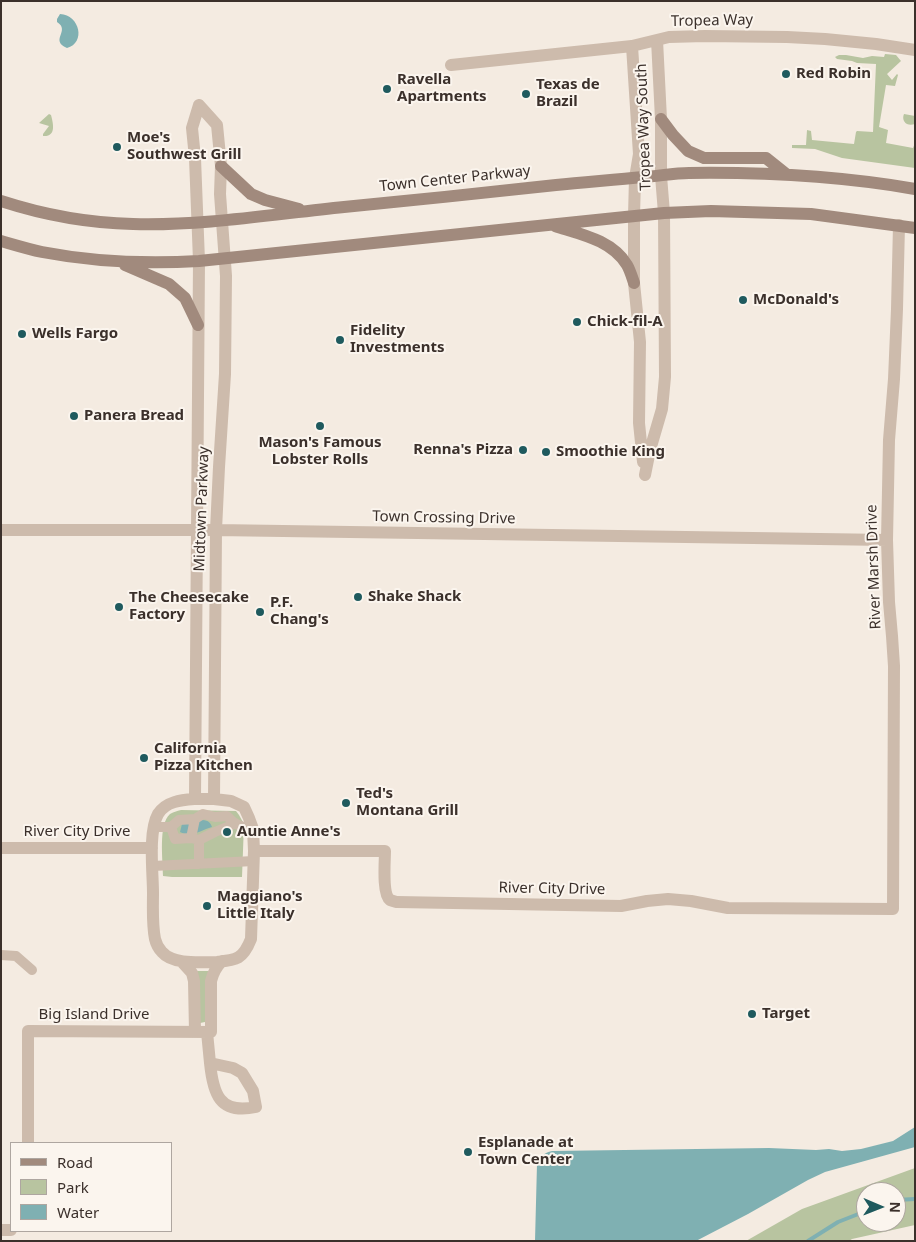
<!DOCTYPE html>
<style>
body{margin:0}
#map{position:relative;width:916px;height:1242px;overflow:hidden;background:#f4ebe1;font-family:"Noto Sans",sans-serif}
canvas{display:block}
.frame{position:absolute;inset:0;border:2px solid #3b302b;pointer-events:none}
.legend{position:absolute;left:10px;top:1142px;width:162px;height:90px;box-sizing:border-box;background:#fbf5ee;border:1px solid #aea6a0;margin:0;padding:6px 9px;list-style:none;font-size:15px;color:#3b302b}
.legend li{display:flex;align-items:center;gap:10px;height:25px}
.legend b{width:25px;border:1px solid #aea6a0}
.north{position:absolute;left:856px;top:1182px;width:50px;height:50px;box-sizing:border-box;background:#fbf5ee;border:1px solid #aea6a0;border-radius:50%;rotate:91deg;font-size:14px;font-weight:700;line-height:20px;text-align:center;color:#3b302b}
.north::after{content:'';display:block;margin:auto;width:18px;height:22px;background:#1f5a5e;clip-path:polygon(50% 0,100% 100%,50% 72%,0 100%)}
</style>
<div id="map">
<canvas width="916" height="1242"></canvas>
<div class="frame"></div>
<ul class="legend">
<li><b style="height:6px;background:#a18a7d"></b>Road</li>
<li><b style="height:14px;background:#b8c4a0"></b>Park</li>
<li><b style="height:14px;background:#7fb0b2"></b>Water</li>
</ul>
<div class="north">N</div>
</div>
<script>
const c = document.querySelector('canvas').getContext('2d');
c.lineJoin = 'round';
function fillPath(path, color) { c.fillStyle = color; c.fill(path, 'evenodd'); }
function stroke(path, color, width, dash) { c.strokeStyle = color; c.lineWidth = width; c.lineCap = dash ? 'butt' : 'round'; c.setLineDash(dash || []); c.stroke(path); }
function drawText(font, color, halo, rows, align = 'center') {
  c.font = font + ' "Noto Sans",sans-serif'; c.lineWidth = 4; c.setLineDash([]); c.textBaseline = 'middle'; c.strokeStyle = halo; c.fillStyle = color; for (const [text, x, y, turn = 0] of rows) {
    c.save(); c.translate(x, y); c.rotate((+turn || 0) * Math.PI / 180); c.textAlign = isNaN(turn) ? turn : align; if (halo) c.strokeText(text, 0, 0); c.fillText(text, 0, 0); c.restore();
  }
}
const green = new Path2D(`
 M 885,54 L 896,55 L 901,61 L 887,74 L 892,80 L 897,74 L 898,75 L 895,86 L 886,85 L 879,127 L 888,130 L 886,143 L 913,148 L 915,143 L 915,168 L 842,158 L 815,149 L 792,148 L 792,145 L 806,145 L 807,130 L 811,131 L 812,140 L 854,144 L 856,132 L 857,131 L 873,132 L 876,64 L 857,63 L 852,61 L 837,59 L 835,57 L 839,55 L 846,55 L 863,58 L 872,56 L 884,57 Z
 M 49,114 L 51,115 C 53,123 57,137 43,136 L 43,134 L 49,126 L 39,123 Z
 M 904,114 L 915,116 L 915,124 C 907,127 901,121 904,114 Z
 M 181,810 L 236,811 L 239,815 L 244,824 L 242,877 L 172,877 L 163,876 C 163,861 158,824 170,814 C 173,812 177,811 181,810 Z
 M 197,971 L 209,971 L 205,1022 L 200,1023 Z
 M 915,1168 L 915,1225 L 852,1239 L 849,1241 L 746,1241 L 802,1209 ZM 866,1192 L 896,1192 L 896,1222 L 866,1222 Z`);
const water = new Path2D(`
 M 60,14 C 80,15 86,43 67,48 C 49,40 71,31 57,22 L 57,19 Z
 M 200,820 C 207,820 210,821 212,827 C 201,830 192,838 180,832 L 182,824 Z
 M 915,1127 L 915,1147 L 825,1172 L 808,1180 L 748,1214 L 696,1241 L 535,1241 L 537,1164 C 540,1156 544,1153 552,1151 L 769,1148 L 816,1150 L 829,1149 L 842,1151 L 861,1149 L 893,1141 Z`);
const stream = new Path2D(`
 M 896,1200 L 915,1199
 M 808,1241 L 838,1222 L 866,1211`);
const pedestrian = new Path2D(`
 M 154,827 L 171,827 L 179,820 L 195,819 L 203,814 L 215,817 L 227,816 C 235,825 241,827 253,829
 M 171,827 L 175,839 L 191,838 L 199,840 L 199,864
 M 191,838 L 195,819
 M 199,840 L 215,832 L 234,824
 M 153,866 L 254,861
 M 1,955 L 16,956 L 32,970`);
const minor = new Path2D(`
 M 632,46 L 639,154 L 635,178 L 634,216 L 634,283 L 640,342 L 639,423 L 643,462
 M 451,65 L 632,46 L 669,37 L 705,36 L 787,37 L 825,39 L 876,44 L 915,50
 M 199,105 L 217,125 L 221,166 L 220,194 L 226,276 L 225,374 L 219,467 L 216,530 L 214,799
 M 645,475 L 650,450 L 662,409 L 665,377 L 664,213 L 661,176 L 661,119 L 657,40
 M 1,530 L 216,530 L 887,540
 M 195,799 L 199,261 L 195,158 L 192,128 L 199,105
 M 195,799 L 214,799 L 231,801 L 244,807 L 249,818 L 253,829 L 254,851 L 251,939 C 243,959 237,960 217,962 C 201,962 173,965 162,952 C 159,949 156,943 155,939 C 152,924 153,908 153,893 C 153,873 148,832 158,814 C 166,801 182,800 195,799 Z
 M 1,848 L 152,848
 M 254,851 L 385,851 C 385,860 382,894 390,900 C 390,900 396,902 397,902 L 621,906 L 647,901 L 668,899 L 691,901 L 728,908 L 893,909 L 894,666 L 892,636 L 889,602 L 887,540 L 889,440 L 894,379 L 897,309 L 899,225
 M 182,962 L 192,973 L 194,981 L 195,1032
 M 207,1032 C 208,1042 209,1052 210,1063 C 213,1093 219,1115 256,1107 L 253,1091 L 242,1073 L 233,1068 L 210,1063
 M 28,1143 L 28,1031 L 211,1032 L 211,981 C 213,973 216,967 222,961
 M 1,1230 L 11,1230`);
const secondary = new Path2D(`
 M 661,119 L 673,135 L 688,151 L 704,158 L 766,158 L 786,174
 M 221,166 L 251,194 L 265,200 L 299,209
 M 1,201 C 44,215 88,223 133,224 C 203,226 274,214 344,207 C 415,200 485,193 556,185 C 585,182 614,180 643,177 C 659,176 674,173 689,173 C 765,172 840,176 915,189
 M 555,226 C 580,234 612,240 627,265 C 630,270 632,277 634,283
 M 1,241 C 15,245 28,249 42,252 C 94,262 146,264 199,261 L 664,213 L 711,211 L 811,214 L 915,228
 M 125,265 L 169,284 L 185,298 L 198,325`);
const markers = [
 [786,74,5,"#1f5a5e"],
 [387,89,5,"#1f5a5e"],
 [526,94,5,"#1f5a5e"],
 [117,147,5,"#1f5a5e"],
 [743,300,5,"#1f5a5e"],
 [577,322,5,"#1f5a5e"],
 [22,334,5,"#1f5a5e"],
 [340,340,5,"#1f5a5e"],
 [74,416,5,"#1f5a5e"],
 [320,426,5,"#1f5a5e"],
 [523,450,5,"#1f5a5e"],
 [546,452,5,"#1f5a5e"],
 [358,597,5,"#1f5a5e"],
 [119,607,5,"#1f5a5e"],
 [260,612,5,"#1f5a5e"],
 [144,758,5,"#1f5a5e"],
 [346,803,5,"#1f5a5e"],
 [227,832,5,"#1f5a5e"],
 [207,906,5,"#1f5a5e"],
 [752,1014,5,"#1f5a5e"],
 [468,1152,5,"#1f5a5e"]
];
const streetNames = [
 ["Tropea Way",712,21,-1],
 ["Tropea Way South",644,127,-92],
 ["Town Center Parkway",455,179,-6],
 ["Midtown Parkway",202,509,-88],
 ["Town Crossing Drive",444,518,1],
 ["River Marsh Drive",874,567,-92],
 ["River City Drive",77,832],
 ["River City Drive",552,889,1],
 ["Big Island Drive",94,1015]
];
const poiNames = [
 ["Red Robin",796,74],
 ["Ravella",397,80],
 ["Apartments",397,97],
 ["Texas de",536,85],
 ["Brazil",536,102],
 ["Moe's",127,138],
 ["Southwest Grill",127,155],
 ["McDonald's",753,300],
 ["Chick-fil-A",587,322],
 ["Fidelity",350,331],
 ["Investments",350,348],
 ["Wells Fargo",32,334],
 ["Panera Bread",84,416],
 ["Mason's Famous",320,443,"center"],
 ["Lobster Rolls",320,460,"center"],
 ["Renna's Pizza",513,450,"right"],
 ["Smoothie King",556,452],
 ["Shake Shack",368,597],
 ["The Cheesecake",129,598],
 ["Factory",129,615],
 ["P.F.",270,603],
 ["Chang's",270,620],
 ["California",154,749],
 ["Pizza Kitchen",154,766],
 ["Ted's",356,794],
 ["Montana Grill",356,811],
 ["Auntie Anne's",237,832],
 ["Maggiano's",217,897],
 ["Little Italy",217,914],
 ["Target",762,1014],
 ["Esplanade at",478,1143],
 ["Town Center",478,1160]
];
fillPath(green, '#b8c4a0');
fillPath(water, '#7fb0b2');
stroke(stream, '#7fb0b2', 4);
stroke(pedestrian, '#cdbbac', 10);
stroke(minor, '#cdbbac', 12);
stroke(secondary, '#a18a7d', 12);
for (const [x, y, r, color] of markers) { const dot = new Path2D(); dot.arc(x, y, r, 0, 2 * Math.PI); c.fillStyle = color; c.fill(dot); stroke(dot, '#fbf5ee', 2); }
drawText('15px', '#3b302b', '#fbf5ee', streetNames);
drawText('bold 15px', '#3b302b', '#fbf5ee', poiNames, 'left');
</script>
